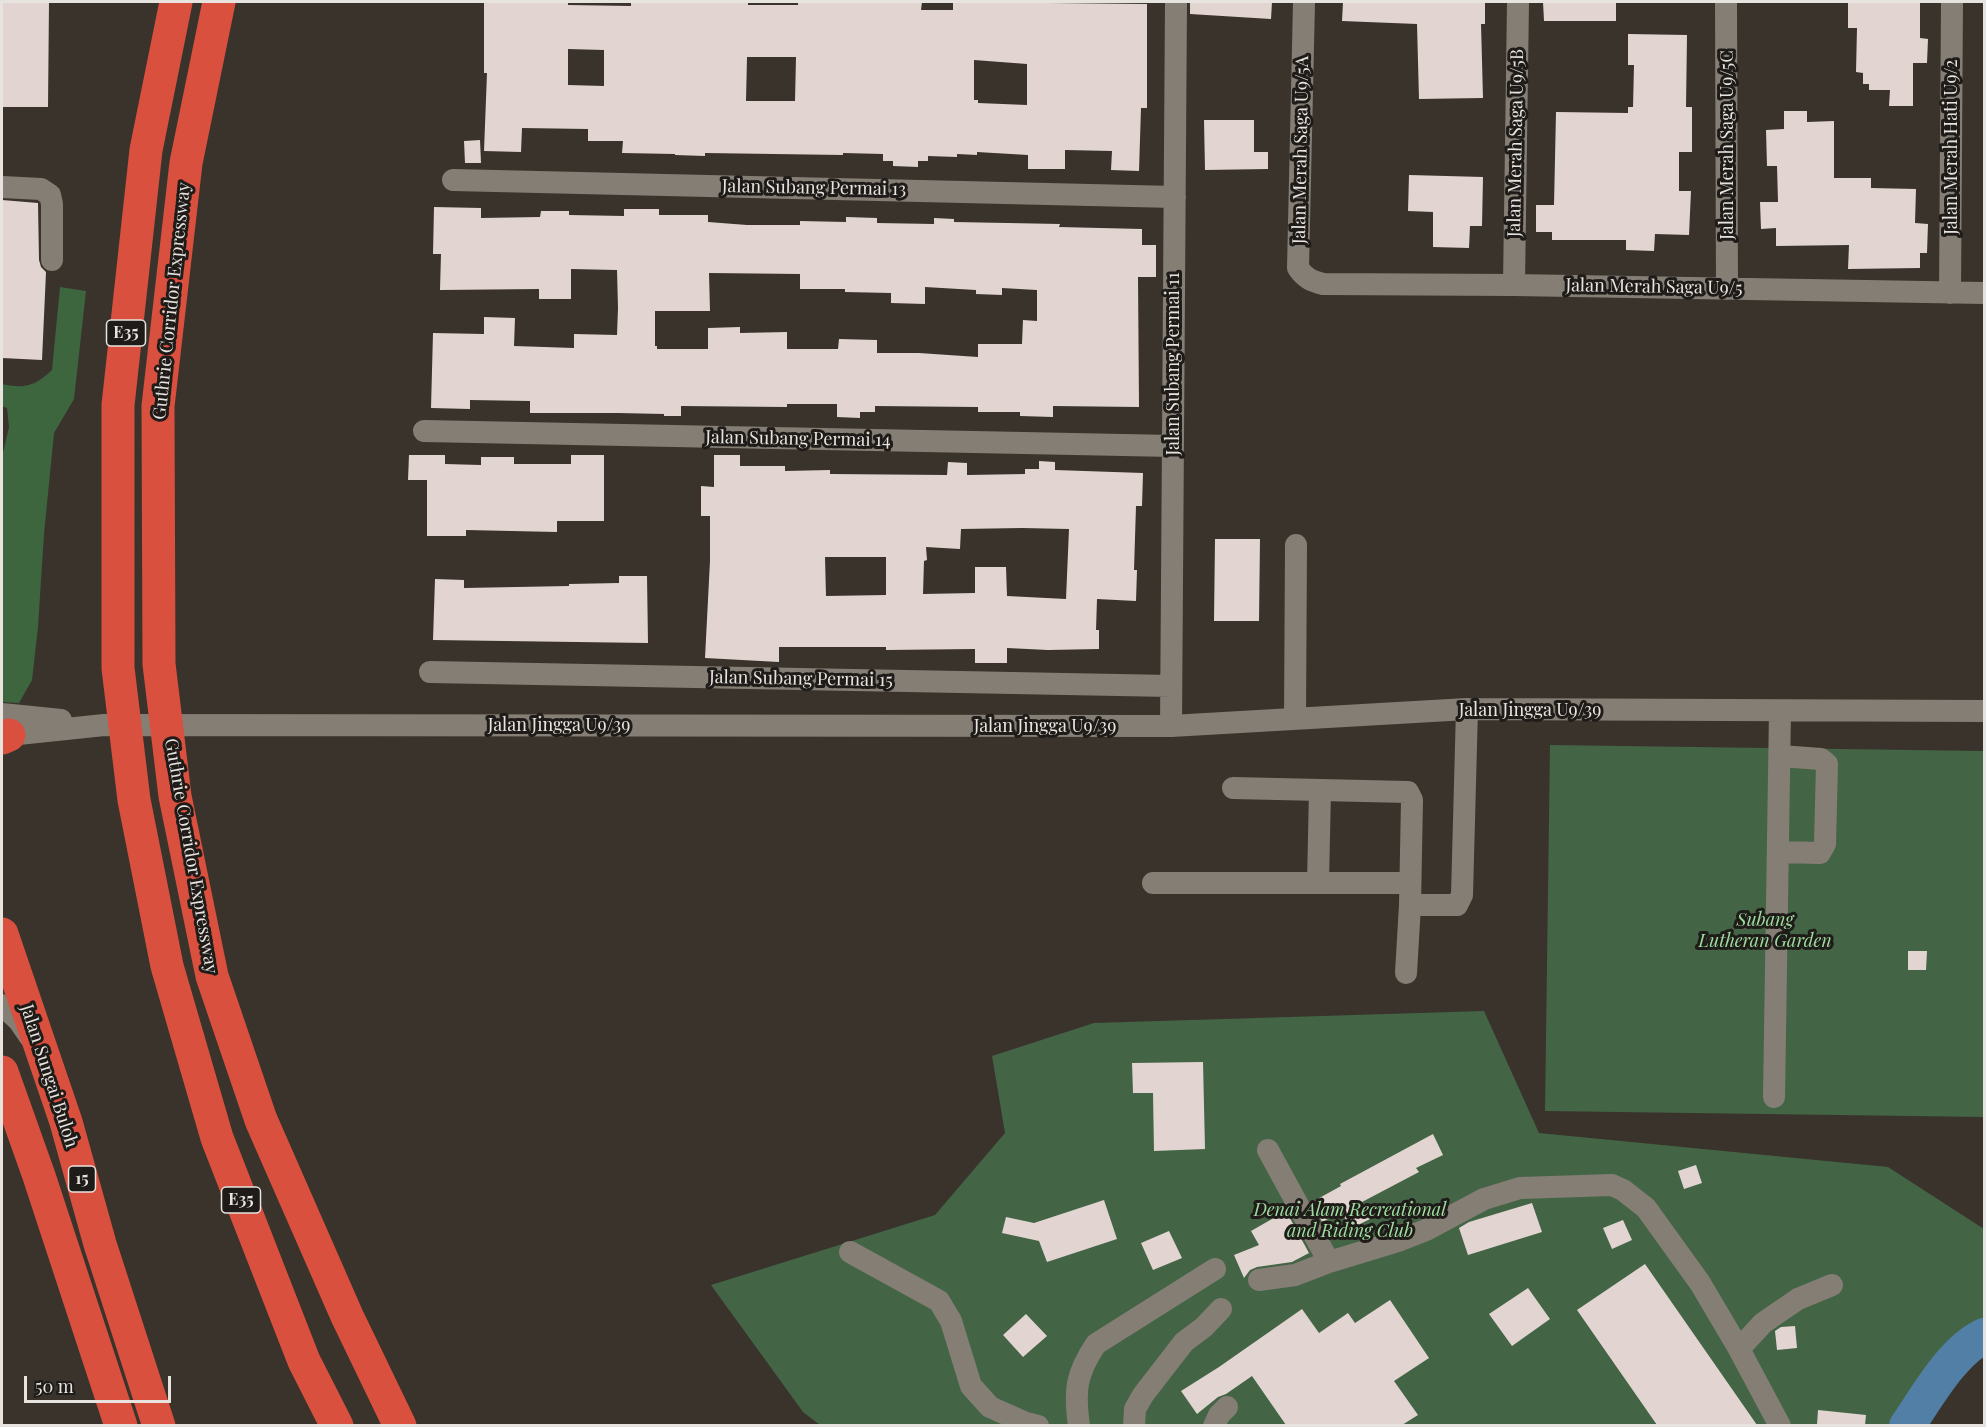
<!DOCTYPE html>
<style>
body{margin:0}
#map{position:relative;width:1986px;height:1427px;overflow:hidden;background:#39332c;font-family:"Playfair Display",serif}
canvas{display:block}
.frame{position:absolute;inset:0;border:3px solid #e7e3de;pointer-events:none}
.scale{position:absolute;left:24px;top:1376px;width:147px;height:27px;box-sizing:border-box;border:3px solid #e7e3de;border-top:0;padding-left:8px;font-size:18px;line-height:21px;white-space:nowrap;color:#e7e3de;-webkit-text-stroke:4px #1e1b18;paint-order:stroke}
</style>
<div id="map">
<canvas width="1986" height="1427"></canvas>
<div class="frame"></div>
<div class="scale">50 m</div>
</div>
<script>
const c = document.querySelector('canvas').getContext('2d');
c.lineJoin = 'round';
function fillPath(path, color) { c.fillStyle = color; c.fill(path, 'evenodd'); }
function stroke(path, color, width, dash) { c.strokeStyle = color; c.lineWidth = width; c.lineCap = dash ? 'butt' : 'round'; c.setLineDash(dash || []); c.stroke(path); }
function drawText(font, color, halo, rows, align = 'center') {
  c.font = font + ' "Playfair Display",serif'; c.lineWidth = 6; c.setLineDash([]); c.textBaseline = 'middle'; c.strokeStyle = halo; c.fillStyle = color; for (const [text, x, y, turn = 0] of rows) {
    c.save(); c.translate(x, y); c.rotate((+turn || 0) * Math.PI / 180); c.textAlign = isNaN(turn) ? turn : align; if (halo) c.strokeText(text, 0, 0); c.fillText(text, 0, 0); c.restore();
  }
}
const green = new Path2D(`
 M 1550,745 L 1984,751 L 1984,1117 L 1545,1111 Z
 M 1484,1011 L 1539,1133 L 1888,1167 L 1984,1229 L 1984,1318 L 1939,1354 L 1893,1426 L 820,1425 L 803,1412 L 711,1285 L 935,1215 L 1005,1133 L 992,1056 L 1094,1023 Z`);
const forest = new Path2D(`
 M 60,287 L 86,291 L 74,399 L 54,433 L 44,534 L 38,627 L 32,680 L 19,703 L 2,702 L 2,457 L 9,427 L 7,408 L 2,406 L 2,384 C 25,389 35,386 52,370 Z`);
const river = new Path2D(`
 M 1907,1426 C 1927,1397 1952,1351 1984,1336`);
const building = new Path2D(`
 M 2,2 L 49,2 L 48,107 L 2,107 Z
 M 484,2 L 568,2 L 568,5 L 631,6 L 631,2 L 719,3 L 719,2 L 748,2 L 748,5 L 798,5 L 798,2 L 922,2 L 921,10 L 953,10 L 953,2 L 1147,4 L 1147,108 L 1141,108 L 1139,171 L 1111,170 L 1112,151 L 1065,150 L 1065,169 L 1028,169 L 1028,155 L 977,152 L 977,155 L 957,154 L 957,157 L 928,156 L 928,161 L 918,161 L 918,167 L 893,166 L 893,161 L 883,161 L 883,154 L 843,153 L 843,155 L 705,153 L 705,156 L 675,155 L 675,154 L 622,153 L 623,141 L 588,141 L 588,129 L 522,128 L 521,152 L 484,151 L 487,73 L 484,73 ZM 568,49 L 604,50 L 604,86 L 568,85 ZM 747,57 L 796,57 L 795,101 L 746,101 ZM 974,60 L 1027,64 L 1027,105 L 978,103 L 978,100 L 974,100 Z
 M 1190,2 L 1272,2 L 1271,19 L 1190,14 Z
 M 1343,2 L 1485,2 L 1485,24 L 1481,24 L 1483,98 L 1419,99 L 1417,24 L 1342,21 Z
 M 1543,2 L 1616,2 L 1616,21 L 1544,21 Z
 M 1848,2 L 1920,2 L 1920,38 L 1928,39 L 1927,63 L 1913,63 L 1913,106 L 1889,106 L 1890,90 L 1869,90 L 1869,84 L 1863,84 L 1863,73 L 1856,72 L 1857,28 L 1848,28 Z
 M 1628,34 L 1687,35 L 1686,107 L 1692,107 L 1692,152 L 1679,152 L 1679,191 L 1691,191 L 1689,235 L 1655,234 L 1654,251 L 1626,250 L 1626,240 L 1552,240 L 1552,232 L 1536,232 L 1536,205 L 1554,205 L 1556,112 L 1628,113 L 1628,107 L 1633,107 L 1634,65 L 1628,65 Z
 M 1784,111 L 1807,111 L 1807,122 L 1834,121 L 1834,178 L 1871,178 L 1871,188 L 1916,189 L 1915,223 L 1928,224 L 1927,253 L 1920,253 L 1920,268 L 1848,269 L 1849,245 L 1776,246 L 1776,228 L 1761,229 L 1760,202 L 1778,202 L 1777,166 L 1767,166 L 1766,130 L 1784,129 Z
 M 1204,120 L 1254,120 L 1254,152 L 1268,152 L 1268,169 L 1205,170 Z
 M 480,140 L 481,163 L 465,163 L 464,141 Z
 M 1409,175 L 1483,177 L 1482,226 L 1470,226 L 1469,248 L 1433,247 L 1433,212 L 1408,211 Z
 M 2,200 L 38,203 L 39,260 L 41,267 L 46,272 L 42,360 L 2,358 Z
 M 434,207 L 481,208 L 481,218 L 540,217 L 541,211 L 569,211 L 569,215 L 624,216 L 624,209 L 659,209 L 659,215 L 708,215 L 708,222 L 747,225 L 800,225 L 800,221 L 846,222 L 846,217 L 877,218 L 877,223 L 934,224 L 934,218 L 954,219 L 954,222 L 1060,224 L 1059,227 L 1142,229 L 1142,245 L 1156,245 L 1156,277 L 1138,277 L 1139,407 L 1053,406 L 1053,417 L 1020,416 L 1020,412 L 978,412 L 978,407 L 875,406 L 875,412 L 860,412 L 860,418 L 837,417 L 837,404 L 787,404 L 787,407 L 681,406 L 681,416 L 664,416 L 664,414 L 618,413 L 530,413 L 530,401 L 470,400 L 470,409 L 431,408 L 433,333 L 484,334 L 484,317 L 515,318 L 514,346 L 574,348 L 574,334 L 617,335 L 618,308 L 617,270 L 571,269 L 571,299 L 539,299 L 539,289 L 440,290 L 441,254 L 433,254 ZM 709,273 L 800,274 L 800,289 L 845,289 L 845,292 L 891,293 L 891,303 L 925,304 L 925,287 L 976,290 L 976,294 L 1002,295 L 1002,288 L 1037,290 L 1037,321 L 1023,320 L 1022,344 L 978,344 L 978,357 L 919,353 L 877,353 L 877,340 L 839,339 L 838,349 L 787,349 L 787,332 L 740,333 L 740,327 L 708,328 L 708,349 L 657,349 L 657,346 L 655,346 L 655,311 L 710,311 Z
 M 409,455 L 445,455 L 445,464 L 481,465 L 481,457 L 514,457 L 514,464 L 571,464 L 571,455 L 604,455 L 604,521 L 557,521 L 557,532 L 466,530 L 466,536 L 427,536 L 427,480 L 408,480 Z
 M 714,455 L 740,455 L 740,466 L 785,466 L 785,471 L 830,470 L 830,474 L 947,475 L 948,462 L 967,463 L 967,475 L 1025,474 L 1025,469 L 1039,469 L 1039,461 L 1055,462 L 1055,470 L 1143,473 L 1142,506 L 1136,506 L 1134,570 L 1137,570 L 1136,601 L 1097,599 L 1096,630 L 1099,630 L 1099,649 L 1048,650 L 1007,648 L 1007,663 L 975,663 L 975,649 L 886,650 L 886,647 L 779,647 L 779,662 L 705,658 L 710,561 L 710,516 L 701,516 L 701,486 L 714,487 ZM 1022,528 L 1069,529 L 1066,599 L 1007,596 L 1006,567 L 975,567 L 975,593 L 923,594 L 924,561 L 927,560 L 926,547 L 960,549 L 961,529 ZM 825,557 L 886,557 L 886,595 L 826,596 Z
 M 1215,539 L 1260,539 L 1259,621 L 1214,621 Z
 M 619,576 L 647,576 L 648,643 L 433,640 L 435,579 L 464,580 L 464,588 L 569,586 L 569,584 L 619,583 Z
 M 1908,951 L 1927,951 L 1926,970 L 1908,970 Z
 M 1203,1062 L 1205,1149 L 1154,1151 L 1153,1093 L 1133,1093 L 1132,1063 Z
 M 1433,1134 L 1443,1155 L 1416,1168 L 1419,1172 L 1362,1202 L 1370,1219 L 1350,1229 L 1342,1212 L 1322,1222 L 1312,1202 L 1341,1186 L 1340,1184 Z
 M 1696,1165 L 1702,1183 L 1684,1189 L 1678,1171 Z
 M 1104,1200 L 1117,1239 L 1047,1262 L 1039,1241 L 1002,1233 L 1006,1217 L 1034,1223 Z
 M 1532,1203 L 1542,1232 L 1468,1255 L 1459,1228 L 1469,1222 Z
 M 1286,1211 L 1309,1253 L 1292,1262 L 1257,1267 L 1250,1270 L 1244,1278 L 1234,1255 L 1259,1245 L 1251,1231 Z
 M 1623,1220 L 1632,1240 L 1612,1249 L 1603,1228 Z
 M 1169,1231 L 1182,1258 L 1153,1270 L 1141,1243 Z
 M 1645,1264 L 1757,1425 L 1657,1425 L 1577,1310 Z
 M 1528,1288 L 1550,1319 L 1512,1346 L 1489,1314 Z
 M 1390,1300 L 1429,1358 L 1394,1381 L 1418,1415 L 1402,1425 L 1286,1425 L 1252,1376 L 1226,1394 L 1218,1397 L 1197,1414 L 1181,1391 L 1219,1367 L 1302,1309 L 1319,1333 L 1348,1313 L 1355,1323 Z
 M 1026,1314 L 1047,1336 L 1023,1357 L 1003,1335 Z
 M 1795,1326 L 1797,1348 L 1777,1350 L 1775,1331 L 1781,1327 Z
 M 1818,1410 L 1866,1415 L 1865,1425 L 1817,1425 Z`);
const minor = new Path2D(`
 M 1304,2 L 1298,268 C 1305,278 1311,281 1323,284 L 1514,285 L 1984,293
 M 1726,2 L 1727,289
 M 453,180 L 1175,197
 M 2,187 L 41,189 L 50,195 L 52,204 L 52,260
 M 1514,285 L 1518,2
 M 1950,293 L 1952,2
 M 424,431 L 1173,446
 M 430,672 L 1171,686
 M 2,714 L 61,720
 M 1295,718 L 1296,545
 M 1171,726 L 1176,2
 M 2,734 L 9,735 L 104,725 L 1171,726 L 1467,709 L 1984,711
 M 1233,788 L 1408,792 L 1412,800 L 1410,905 L 1406,973
 M 1778,852 L 1820,853 L 1825,844 L 1827,764 L 1821,759 L 1780,756
 M 1153,883 L 1410,883
 M 1318,883 L 1320,790
 M 1410,905 L 1457,905 L 1462,895 L 1467,709
 M 2,1005 L 19,1021 L 30,1037
 M 1774,1097 L 1780,711
 M 1268,1150 L 1329,1262
 M 850,1252 L 939,1301 L 951,1321 L 971,1386 L 990,1407 L 1026,1423 L 1038,1426
 M 1259,1280 L 1295,1275 L 1329,1262 L 1398,1241 L 1426,1230 L 1484,1199 L 1520,1188 L 1612,1185 L 1623,1190 L 1646,1208 L 1700,1283 L 1739,1349 L 1780,1426
 M 1739,1349 L 1763,1323 L 1798,1299 L 1832,1285
 M 1079,1426 C 1074,1390 1076,1374 1096,1344 L 1215,1269
 M 1134,1426 L 1135,1409 L 1143,1395 L 1184,1342 L 1204,1327 L 1221,1309
 M 1214,1426 L 1219,1415 L 1227,1407`);
const highway = new Path2D(`
 M 176,2 L 146,150 L 118,405 L 118,668 L 134,800 L 167,966 L 217,1138 L 304,1361 L 337,1426
 M 219,2 L 186,163 L 158,406 L 159,664 L 175,796 L 212,976 L 261,1120 L 347,1316 L 400,1426
 M 2,738 L 9,735
 M 2,934 L 66,1122 L 100,1244 L 159,1426
 M 2,1072 L 39,1176 L 121,1426`);
const shields = [
 [126,333,39],
 [82,1179,27],
 [241,1200,39]
];
const shieldNames = [
 ["E35",126,333],
 ["15",82,1179],
 ["E35",241,1200]
];
const streetNames = [
 ["Jalan Merah Saga U9/5B",1516,143,-89],
 ["Jalan Merah Saga U9/5C",1727,145,-90],
 ["Jalan Merah Hati U9/2",1951,147,-90],
 ["Jalan Merah Saga U9/5A",1301,150,-89],
 ["Jalan Subang Permai 13",814,188,1],
 ["Jalan Merah Saga U9/5",1654,287,1],
 ["Guthrie Corridor Expressway",172,301,-84],
 ["Jalan Subang Permai 11",1173,364,-90],
 ["Jalan Subang Permai 14",798,439,1],
 ["Jalan Subang Permai 15",801,679,1],
 ["Jalan Jingga U9/39",1530,710],
 ["Jalan Jingga U9/39",559,725],
 ["Jalan Jingga U9/39",1045,726],
 ["Guthrie Corridor Expressway",191,856,80],
 ["Jalan Sungai Buloh",49,1076,72]
];
const parkNames = [
 ["Subang",1765,920],
 ["Lutheran Garden",1765,941],
 ["Denai Alam Recreational",1350,1210],
 ["and Riding Club",1350,1231]
];
fillPath(green, '#446446');
fillPath(forest, '#3d663f');
stroke(river, '#517fa5', 36);
fillPath(building, '#e2d5d1');
stroke(minor, '#857e75', 22);
stroke(highway, '#da503f', 33);
for (const [x, y, w] of shields) { const box = new Path2D(); box.roundRect(x - w / 2, y - 13, w, 26, 4.5); c.fillStyle = '#1e1b18'; c.fill(box); stroke(box, '#e7e3de', 1.5); }
drawText('bold 16px', '#e7e3de', null, shieldNames);
drawText('18px', '#e7e3de', '#1e1b18', streetNames);
drawText('italic 18px', '#9ddd9f', '#1e1b18', parkNames);
</script>
